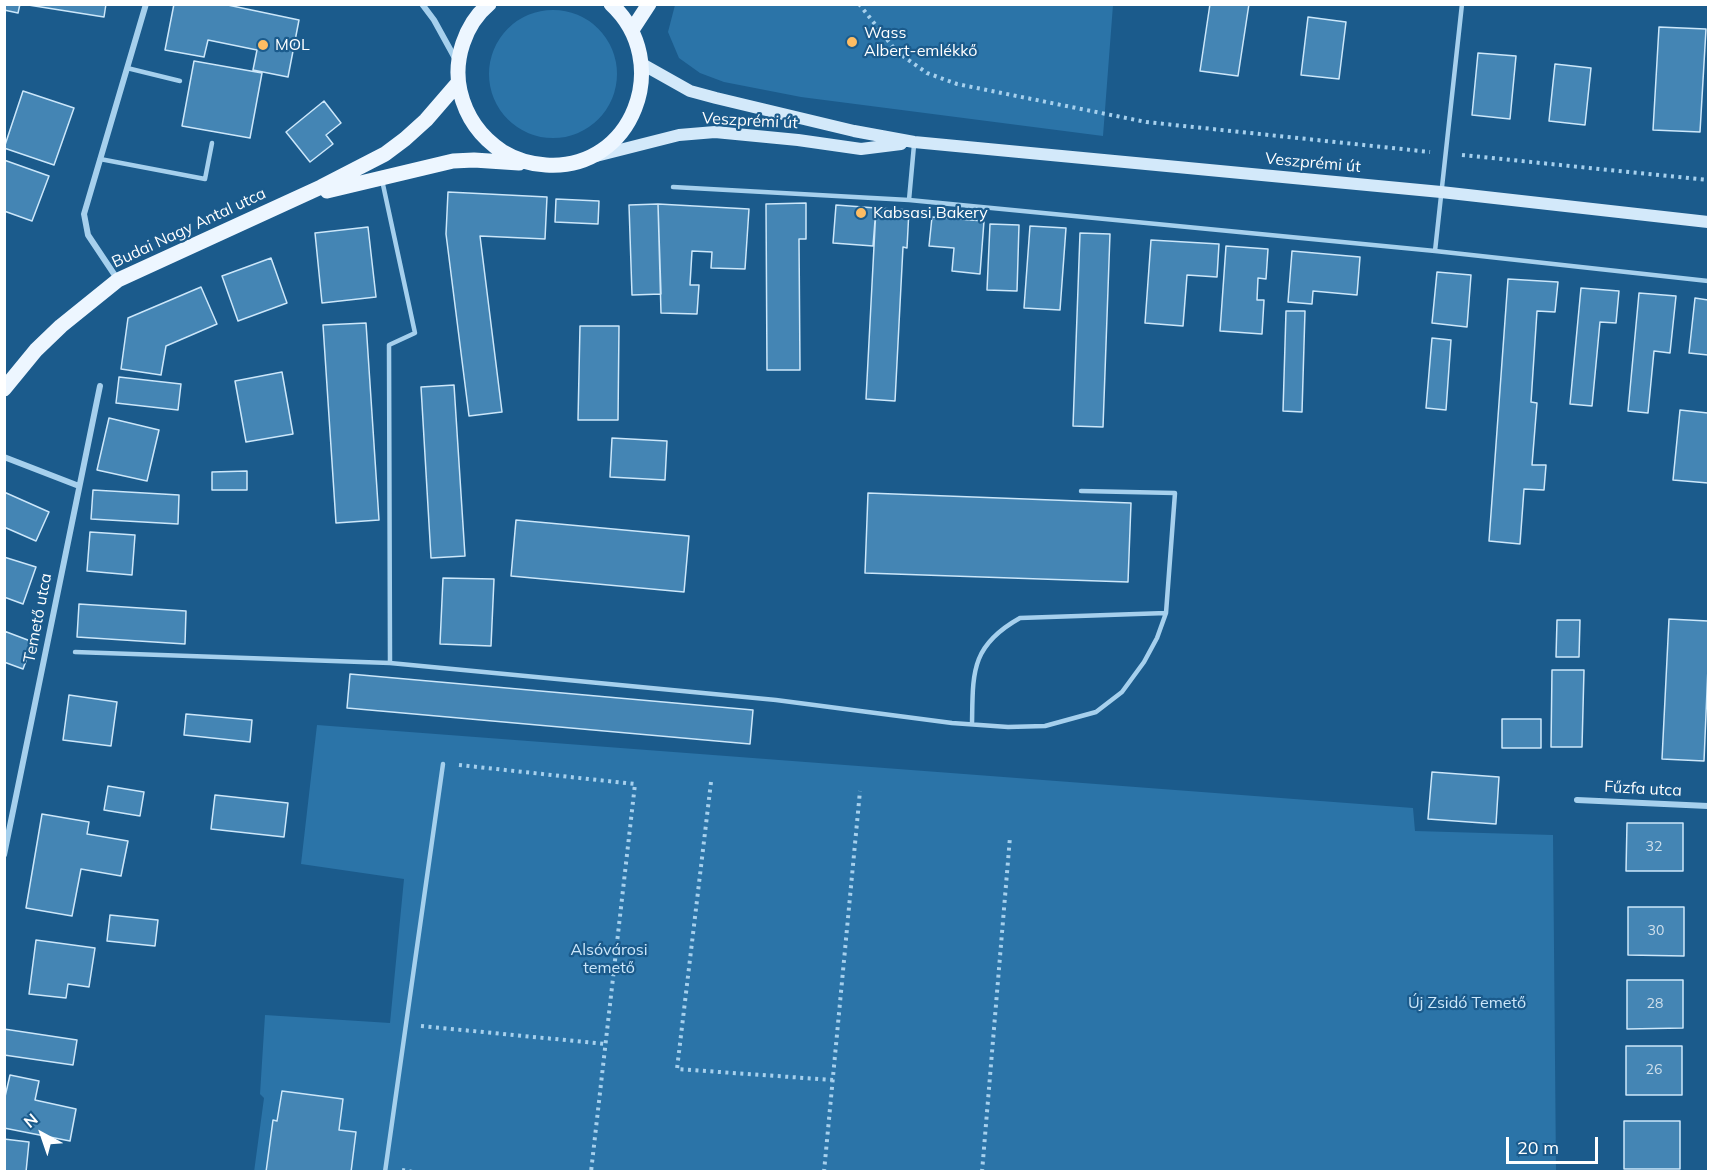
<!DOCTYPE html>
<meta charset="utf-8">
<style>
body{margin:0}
#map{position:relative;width:1713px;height:1176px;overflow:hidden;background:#1b5b8c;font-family:Mulish,sans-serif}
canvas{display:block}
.frame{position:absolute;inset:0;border:6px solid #fff;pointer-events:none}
.north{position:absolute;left:12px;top:1104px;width:60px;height:60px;-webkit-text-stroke:4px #1b5b8c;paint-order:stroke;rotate:320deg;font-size:16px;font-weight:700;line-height:24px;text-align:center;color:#fff}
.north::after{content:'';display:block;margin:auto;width:21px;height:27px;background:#fff;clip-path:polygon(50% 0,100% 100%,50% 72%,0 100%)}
.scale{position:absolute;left:1506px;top:1137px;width:92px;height:27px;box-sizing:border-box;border:3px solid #fff;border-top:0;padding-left:8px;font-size:18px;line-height:21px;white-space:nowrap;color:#fff;-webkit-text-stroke:4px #1b5b8c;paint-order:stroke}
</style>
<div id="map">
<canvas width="1713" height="1176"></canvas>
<div class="frame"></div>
<div class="north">N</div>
<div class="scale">20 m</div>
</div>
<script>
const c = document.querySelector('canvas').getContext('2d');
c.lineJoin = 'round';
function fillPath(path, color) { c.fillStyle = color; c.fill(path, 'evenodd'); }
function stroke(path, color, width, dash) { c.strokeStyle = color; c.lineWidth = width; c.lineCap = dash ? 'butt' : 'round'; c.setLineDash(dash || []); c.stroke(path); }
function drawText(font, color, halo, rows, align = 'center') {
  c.font = font + ' Mulish,sans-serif'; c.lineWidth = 4.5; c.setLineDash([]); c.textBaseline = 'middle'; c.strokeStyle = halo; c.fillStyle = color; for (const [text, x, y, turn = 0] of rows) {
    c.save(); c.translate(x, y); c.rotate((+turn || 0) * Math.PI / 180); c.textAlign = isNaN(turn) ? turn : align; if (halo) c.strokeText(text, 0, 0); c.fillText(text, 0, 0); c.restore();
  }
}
const green = new Path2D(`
 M 675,5 L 1113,5 L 1103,136 L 801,97 L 724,82 L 700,73 L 679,58 L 668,32 Z
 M489 74a64 64 0 1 1 128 0a64 64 0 1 1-128 0Z
 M 317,725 L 1413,808 L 1415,831 L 1553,835 L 1556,1171 L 254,1172 L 264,1098 L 260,1094 L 265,1015 L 390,1023 L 404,879 L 301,864 Z`);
const building = new Path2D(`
 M 4,4 L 20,4 L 18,13 L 4,10 Z
 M 22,4 L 106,4 L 104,17 Z
 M 174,4 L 223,4 L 299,20 L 288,77 L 253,70 L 257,50 L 208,40 L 204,57 L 165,50 Z
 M 1210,4 L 1249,4 L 1238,76 L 1200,71 Z
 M 1308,17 L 1346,22 L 1339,79 L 1301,75 Z
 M 1659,27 L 1706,29 L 1700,132 L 1653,130 Z
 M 1478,53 L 1516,56 L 1510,119 L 1472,115 Z
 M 194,61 L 262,73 L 250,138 L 182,126 Z
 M 1555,64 L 1591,68 L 1585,125 L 1549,121 Z
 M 23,91 L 74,108 L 54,165 L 4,148 Z
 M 324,101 L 341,123 L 326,135 L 333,144 L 310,162 L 286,132 Z
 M 4,160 L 49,176 L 32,221 L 4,211 Z
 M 448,192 L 547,197 L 545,239 L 480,236 L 502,412 L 469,416 L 446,234 Z
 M 556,199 L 599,201 L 598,224 L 555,222 Z
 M 806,203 L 806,239 L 799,239 L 800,370 L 767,370 L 766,204 Z
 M 658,204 L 661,294 L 632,295 L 629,205 Z
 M 658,204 L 749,209 L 745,269 L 711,268 L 712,252 L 692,251 L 690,285 L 699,285 L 697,314 L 661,313 Z
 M 836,205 L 876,208 L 873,246 L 833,243 Z
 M 876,208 L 909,210 L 907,248 L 903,247 L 895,401 L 866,399 Z
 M 932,217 L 984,221 L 980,274 L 952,271 L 954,248 L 929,246 Z
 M 990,224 L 1019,225 L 1017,291 L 987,290 Z
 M 1030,226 L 1066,228 L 1060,310 L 1024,308 Z
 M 368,227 L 376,297 L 322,303 L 315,233 Z
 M 1080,233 L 1110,234 L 1103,427 L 1073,426 Z
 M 1151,240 L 1219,244 L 1217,277 L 1187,275 L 1183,326 L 1145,323 Z
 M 1226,246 L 1268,249 L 1266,279 L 1258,278 L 1257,300 L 1264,300 L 1262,334 L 1220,331 Z
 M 1292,251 L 1360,257 L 1357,295 L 1313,291 L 1312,304 L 1288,302 Z
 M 271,258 L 287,303 L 238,321 L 222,276 Z
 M 1437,272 L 1471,275 L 1467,327 L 1432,323 Z
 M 1508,279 L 1558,282 L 1555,312 L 1537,311 L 1531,402 L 1537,403 L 1532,465 L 1546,465 L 1544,490 L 1524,489 L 1520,544 L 1489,541 Z
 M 201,287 L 217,324 L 166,346 L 161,375 L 121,369 L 128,318 Z
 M 1581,288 L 1619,291 L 1616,323 L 1600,322 L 1592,406 L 1570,404 Z
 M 1639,293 L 1676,296 L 1670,353 L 1654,351 L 1648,413 L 1628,411 Z
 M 1695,298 L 1708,300 L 1708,355 L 1689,353 Z
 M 1286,311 L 1305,311 L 1302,412 L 1283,411 Z
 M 366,323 L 379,520 L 336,523 L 323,325 Z
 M 580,326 L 619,326 L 618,420 L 578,420 Z
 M 1432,338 L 1451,340 L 1446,410 L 1426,408 Z
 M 282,372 L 293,434 L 246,442 L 235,381 Z
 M 119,377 L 181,384 L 178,410 L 116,403 Z
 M 454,385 L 465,556 L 431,558 L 421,387 Z
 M 1680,410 L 1708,413 L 1708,483 L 1673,480 Z
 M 109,418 L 159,430 L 147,481 L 97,470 Z
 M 612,438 L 667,441 L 665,480 L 610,477 Z
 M 247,471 L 247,490 L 212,490 L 212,472 Z
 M 93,490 L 179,495 L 178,524 L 91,519 Z
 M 4,492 L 49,512 L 36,541 L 4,527 Z
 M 868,493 L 1131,503 L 1128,582 L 865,573 Z
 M 516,520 L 689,536 L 684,592 L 511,576 Z
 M 90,532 L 135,535 L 132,575 L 87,571 Z
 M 4,557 L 36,567 L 23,604 L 4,597 Z
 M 443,578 L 494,579 L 491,646 L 440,644 Z
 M 79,604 L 186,611 L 185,644 L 77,637 Z
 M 1669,619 L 1708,621 L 1708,667 L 1704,761 L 1662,759 Z
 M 1557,620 L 1580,620 L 1579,657 L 1556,657 Z
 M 4,631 L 33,642 L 23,669 L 4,662 Z
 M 1552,670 L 1584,670 L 1582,747 L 1551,747 Z
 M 350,674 L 753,710 L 750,744 L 347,708 Z
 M 69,695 L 117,702 L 111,746 L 63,740 Z
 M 186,714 L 252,720 L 250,742 L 184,735 Z
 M 1502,719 L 1541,719 L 1541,748 L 1502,748 Z
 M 1432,772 L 1499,777 L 1496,824 L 1428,819 Z
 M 108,786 L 144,792 L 140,816 L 104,810 Z
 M 215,795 L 288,803 L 284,837 L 211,829 Z
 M 42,814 L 89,822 L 87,834 L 128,841 L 121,876 L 81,869 L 72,916 L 26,908 Z
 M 1627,823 L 1683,823 L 1683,871 L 1626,871 Z
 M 1628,907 L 1684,907 L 1684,956 L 1628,955 Z
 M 110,915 L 158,920 L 155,946 L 107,941 Z
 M 36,940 L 95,948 L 89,987 L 68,984 L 66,998 L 29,994 Z
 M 1627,980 L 1683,980 L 1683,1028 L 1627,1029 Z
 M 4,1029 L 77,1040 L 73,1065 L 4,1055 Z
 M 1626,1046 L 1682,1046 L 1682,1095 L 1626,1095 Z
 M 10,1075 L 39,1081 L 35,1100 L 76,1109 L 70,1141 L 4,1128 L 4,1101 Z
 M 282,1091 L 343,1099 L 339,1130 L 356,1132 L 351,1172 L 266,1172 L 273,1120 L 277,1121 Z
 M 1624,1121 L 1680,1121 L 1680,1169 L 1624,1169 Z
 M 4,1139 L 29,1142 L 26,1172 L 4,1172 Z`);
const path = new Path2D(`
 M 859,4 L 897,52 L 927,73 L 957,84 L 1146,122 L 1430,152
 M 1462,155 L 1708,180
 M 459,765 L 635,784 L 591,1172
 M 711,782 L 677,1069 L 833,1080
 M 421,1026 L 606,1044
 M 402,1170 L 413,1172
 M 824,1172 L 860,791
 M 982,1172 L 1010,837`);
const service = new Path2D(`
 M 127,68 L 180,81
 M 100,159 L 205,179 L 212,143
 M 382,180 L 415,333 L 389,345 L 390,663
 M 673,187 L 909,200 L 1435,251 L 1708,281
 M 909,200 L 914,145
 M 1435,251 L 1462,4
 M 75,652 L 390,663 L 776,700 L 952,723 L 1008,727 L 1045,726 L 1096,712 L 1122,692 L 1144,662 L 1157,638 L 1166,613 L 1175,493 L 1081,491
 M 972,724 C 973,673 970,646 1020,618 L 1166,613
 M 385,1172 L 443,764`);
const minor = new Path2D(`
 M 422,4 L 434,20 L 456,60
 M 118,280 L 88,235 L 84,214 L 146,4
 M 4,457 L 79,486
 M 1577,800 L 1708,806
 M 4,855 L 100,386`);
const secondary = new Path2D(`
 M 642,64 L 690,91 L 716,98 L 854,131 L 914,142 L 1441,192 L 1708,222
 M 596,156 L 679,135 L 715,132 L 798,140 L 861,149 L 901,144`);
const primary = new Path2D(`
 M 489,4 C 465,24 453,60 460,91 C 466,117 480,137 503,152 C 516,160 530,164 546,165 C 633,171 674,62 611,4
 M 632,30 L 649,4
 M 327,191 L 453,161 L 474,160 L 519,163
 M 4,389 L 36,350 L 61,326 L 118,280 L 321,187 L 385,154 L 405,139 L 426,120 L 458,83`);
const markers = [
 [852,42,6,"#febd63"],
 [263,45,6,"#febd63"],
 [861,213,6,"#febd63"]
];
const numberNames = [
 ["32",1654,847],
 ["30",1656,931],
 ["28",1655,1004],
 ["26",1654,1070]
];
const poiNames = [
 ["Wass",864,33],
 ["Albert-emlékkő",864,51],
 ["MOL",275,45],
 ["Kabsasi Bakery",873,213]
];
const streetNames = [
 ["Veszprémi út",750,121,3],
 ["Veszprémi út",1313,163,5],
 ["Budai Nagy Antal utca",189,228,-25],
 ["Temető utca",38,618,-79],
 ["Fűzfa utca",1643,789,3]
];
const parkNames = [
 ["Alsóvárosi",609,950],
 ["temető",609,968],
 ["Új Zsidó Temető",1467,1003]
];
fillPath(green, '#2b74a8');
fillPath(building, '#4485b4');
stroke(building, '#cce7fa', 1.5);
stroke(path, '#a6d0ed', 4, [3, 4.5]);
stroke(service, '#a6d0ed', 4.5);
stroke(minor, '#a6d0ed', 6);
stroke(secondary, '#d3e9fa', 12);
stroke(primary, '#edf6ff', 15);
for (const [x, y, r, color] of markers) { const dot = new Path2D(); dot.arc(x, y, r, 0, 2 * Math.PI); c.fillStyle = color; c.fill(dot); stroke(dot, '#1b5b8c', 2); }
drawText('14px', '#d0e0ec', null, numberNames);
drawText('16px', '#fff', '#1b5b8c', poiNames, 'left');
drawText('16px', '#fff', '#1b5b8c', streetNames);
drawText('16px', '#cce7fa', '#1b5b8c', parkNames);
</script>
